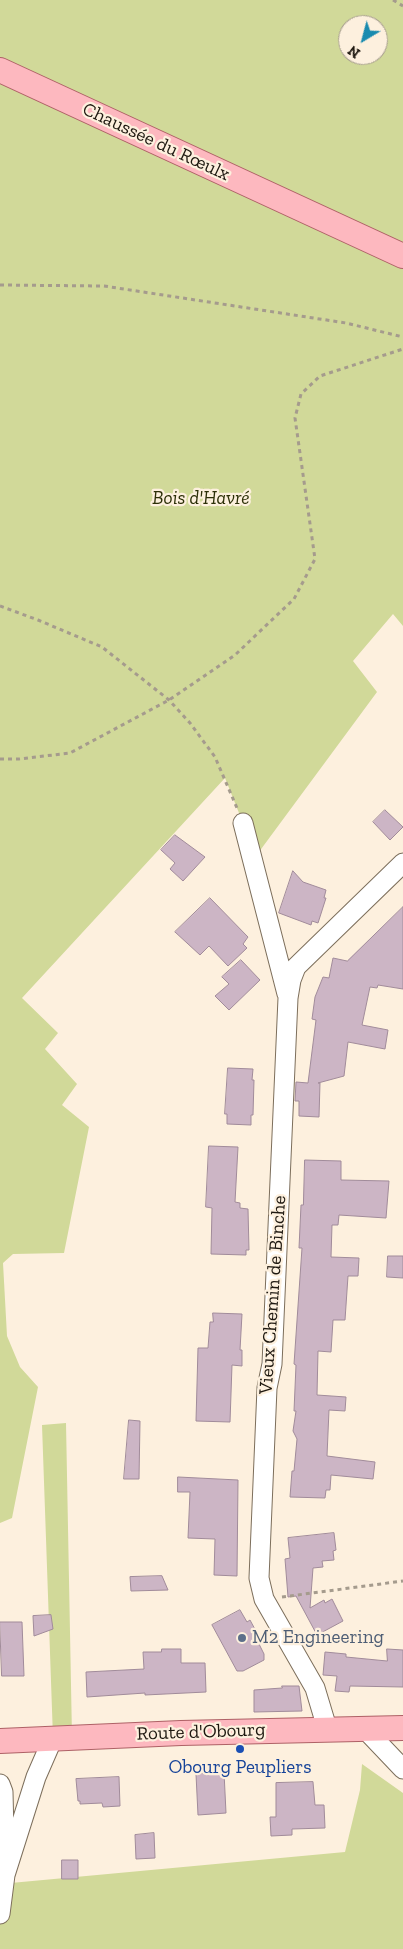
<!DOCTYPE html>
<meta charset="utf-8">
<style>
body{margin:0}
#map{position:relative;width:403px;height:1949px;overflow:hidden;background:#fdf0de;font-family:"Zilla Slab",serif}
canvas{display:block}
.north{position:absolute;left:338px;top:15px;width:50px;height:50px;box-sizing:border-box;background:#fdf0de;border:1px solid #a49a8c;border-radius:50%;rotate:217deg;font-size:14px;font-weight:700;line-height:20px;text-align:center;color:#1e1810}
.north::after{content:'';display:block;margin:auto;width:18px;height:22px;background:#198baf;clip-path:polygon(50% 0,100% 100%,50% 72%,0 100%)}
</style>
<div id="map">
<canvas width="403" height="1949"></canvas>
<div class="north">N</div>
</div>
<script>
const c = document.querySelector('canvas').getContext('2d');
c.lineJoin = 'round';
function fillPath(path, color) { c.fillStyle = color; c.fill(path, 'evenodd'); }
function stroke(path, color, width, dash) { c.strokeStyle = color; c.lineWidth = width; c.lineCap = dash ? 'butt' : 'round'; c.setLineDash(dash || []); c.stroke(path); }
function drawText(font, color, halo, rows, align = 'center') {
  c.font = font + ' "Zilla Slab",serif'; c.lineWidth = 4.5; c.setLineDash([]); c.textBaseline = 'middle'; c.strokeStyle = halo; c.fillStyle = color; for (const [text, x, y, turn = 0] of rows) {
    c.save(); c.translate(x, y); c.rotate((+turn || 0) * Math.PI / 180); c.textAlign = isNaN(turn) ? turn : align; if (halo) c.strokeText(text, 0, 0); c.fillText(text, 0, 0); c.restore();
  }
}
const green = new Path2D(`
 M 0,0 L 403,0 L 403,626 L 393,614 L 353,661 L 377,692 L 253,860 L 243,823 L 225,778 L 22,998 L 58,1033 L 45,1049 L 77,1084 L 62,1105 L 89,1127 L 64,1253 L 13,1254 L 3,1263 L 7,1336 L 20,1367 L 38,1387 L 12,1518 L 0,1523 ZM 348,25 L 378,25 L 378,55 L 348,55 Z
 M 66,1423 L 72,1737 L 53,1738 L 42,1425 Z
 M 362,1764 L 403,1793 L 403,1949 L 0,1949 L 0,1884 L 345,1852 L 360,1790 Z`);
const building = new Path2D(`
 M 385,810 L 403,827 L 390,840 L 373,822 Z
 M 175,835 L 205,857 L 183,881 L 170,869 L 175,863 L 161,850 Z
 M 293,871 L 303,882 L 326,890 L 324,898 L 326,898 L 318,923 L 312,921 L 311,925 L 279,913 Z
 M 210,898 L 248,937 L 243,944 L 247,948 L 228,966 L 209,946 L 200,955 L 175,932 Z
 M 403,907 L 403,989 L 378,985 L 377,988 L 370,987 L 362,1025 L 388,1030 L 385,1049 L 348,1042 L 344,1076 L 318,1083 L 320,1083 L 319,1117 L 299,1116 L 299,1101 L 295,1101 L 296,1082 L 308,1083 L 316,1020 L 312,1019 L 315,997 L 323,977 L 329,978 L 333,958 L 347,961 Z
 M 241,960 L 260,980 L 229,1010 L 215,996 L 229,984 L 222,977 Z
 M 228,1068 L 253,1069 L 252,1080 L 254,1080 L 253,1115 L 251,1115 L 251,1125 L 227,1124 L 227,1114 L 225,1114 Z
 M 209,1146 L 238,1147 L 235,1202 L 240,1203 L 240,1208 L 248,1209 L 249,1250 L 246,1250 L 246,1255 L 211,1254 L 212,1208 L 206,1207 Z
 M 305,1160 L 341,1161 L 341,1180 L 389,1181 L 386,1218 L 339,1215 L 338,1225 L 332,1225 L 331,1257 L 359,1258 L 358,1276 L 348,1276 L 345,1320 L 333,1320 L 331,1352 L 318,1351 L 317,1395 L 346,1397 L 345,1411 L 329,1410 L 327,1456 L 375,1462 L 373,1479 L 331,1475 L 330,1490 L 326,1490 L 325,1498 L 290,1497 L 292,1471 L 294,1471 L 297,1439 L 293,1431 L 296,1411 L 294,1411 L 296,1365 L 294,1364 L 302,1248 L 299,1248 L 301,1205 L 303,1205 Z
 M 388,1256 L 403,1256 L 403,1278 L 387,1277 Z
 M 213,1313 L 242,1314 L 240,1350 L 242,1350 L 242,1366 L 232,1365 L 230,1422 L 196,1421 L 198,1348 L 208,1348 L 210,1322 L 213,1322 Z
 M 129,1420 L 140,1421 L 139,1479 L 124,1479 Z
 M 178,1477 L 238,1480 L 237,1576 L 214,1575 L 215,1539 L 188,1538 L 190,1492 L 178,1492 Z
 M 334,1533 L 336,1550 L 333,1551 L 334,1560 L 322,1561 L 323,1567 L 313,1568 L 310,1608 L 324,1600 L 325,1603 L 332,1599 L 343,1621 L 317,1635 L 296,1596 L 288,1597 L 285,1559 L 290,1558 L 288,1538 Z
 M 162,1576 L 168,1590 L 131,1591 L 130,1577 Z
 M 240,1610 L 247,1622 L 250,1620 L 257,1633 L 254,1634 L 264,1654 L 264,1660 L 243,1671 L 237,1671 L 212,1625 Z
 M 51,1615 L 53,1629 L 34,1636 L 33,1616 Z
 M 0,1622 L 22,1622 L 24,1676 L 2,1676 Z
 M 162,1649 L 181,1649 L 181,1663 L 205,1663 L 206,1692 L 145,1695 L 145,1693 L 87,1697 L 86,1672 L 144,1669 L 143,1652 L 161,1652 Z
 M 387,1649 L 403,1650 L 403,1687 L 350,1686 L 349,1692 L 335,1691 L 337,1676 L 323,1675 L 325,1652 L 346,1654 L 346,1657 L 387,1661 Z
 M 282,1686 L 299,1686 L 302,1711 L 254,1712 L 254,1690 L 282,1688 Z
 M 224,1772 L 226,1813 L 198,1815 L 196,1774 Z
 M 119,1777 L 120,1806 L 103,1807 L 102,1803 L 80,1804 L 80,1801 L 78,1801 L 76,1779 Z
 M 313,1782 L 315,1805 L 324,1805 L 325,1828 L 292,1829 L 292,1835 L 271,1836 L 270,1817 L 276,1817 L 276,1783 Z
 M 154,1833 L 155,1858 L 136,1859 L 135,1835 Z
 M 62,1860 L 78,1860 L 78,1879 L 62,1879 Z`);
const path = new Path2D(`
 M 393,0 L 403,6
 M 0,285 L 104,286 L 346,323 L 403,337
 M 0,606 L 38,620 L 102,647 L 169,700 L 190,723 L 215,757 L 237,808
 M 0,759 L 19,759 L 70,753 L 169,700 L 235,655 L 294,599 L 315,559 L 295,418 L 301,394 L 320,376 L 403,349
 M 282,1597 L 403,1581`);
const minor = new Path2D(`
 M 243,823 L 287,994
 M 327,1728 L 315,1688 L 264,1599 L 259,1578 L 267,1388 L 272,1364 L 288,998 L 291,980 L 296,967 L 403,863
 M 364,1728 L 403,1769
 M 0,1784 L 3,1792 L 5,1875 L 0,1914
 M 5,1875 L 36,1777 L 53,1738`);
const major = new Path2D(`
 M 0,70 L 403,256
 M 0,1741 L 181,1733 L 403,1728`);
const markers = [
 [242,1638,5,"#5c6f8a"],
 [240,1749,5,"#1a4fb4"]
];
const streetNames = [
 ["Chaussée du Rœulx",156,142,25],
 ["Vieux Chemin de Binche",273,1295,-86],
 ["Route d'Obourg",201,1732,-2]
];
const parkNames = [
 ["Bois d'Havré",201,499]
];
const serviceNames = [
 ["M2 Engineering",252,1638]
];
const transitNames = [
 ["Obourg Peupliers",240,1768]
];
fillPath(green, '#d1d999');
fillPath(building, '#ccb5c5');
stroke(building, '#a18b9a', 1);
stroke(minor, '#7c6e5b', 21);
stroke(major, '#ae6166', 26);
stroke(path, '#a59b8d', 3, [4, 4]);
stroke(minor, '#fff', 19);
stroke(major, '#fdb8bf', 24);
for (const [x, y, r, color] of markers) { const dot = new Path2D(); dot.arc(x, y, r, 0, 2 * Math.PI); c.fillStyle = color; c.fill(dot); stroke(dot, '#fdf0de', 2); }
drawText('19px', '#1e1810', '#fdf0de', streetNames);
drawText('italic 19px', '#2c2f07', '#fdf0de', parkNames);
drawText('19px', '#4e5e75', '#fdf0de', serviceNames, 'left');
drawText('19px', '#164399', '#fdf0de', transitNames);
</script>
